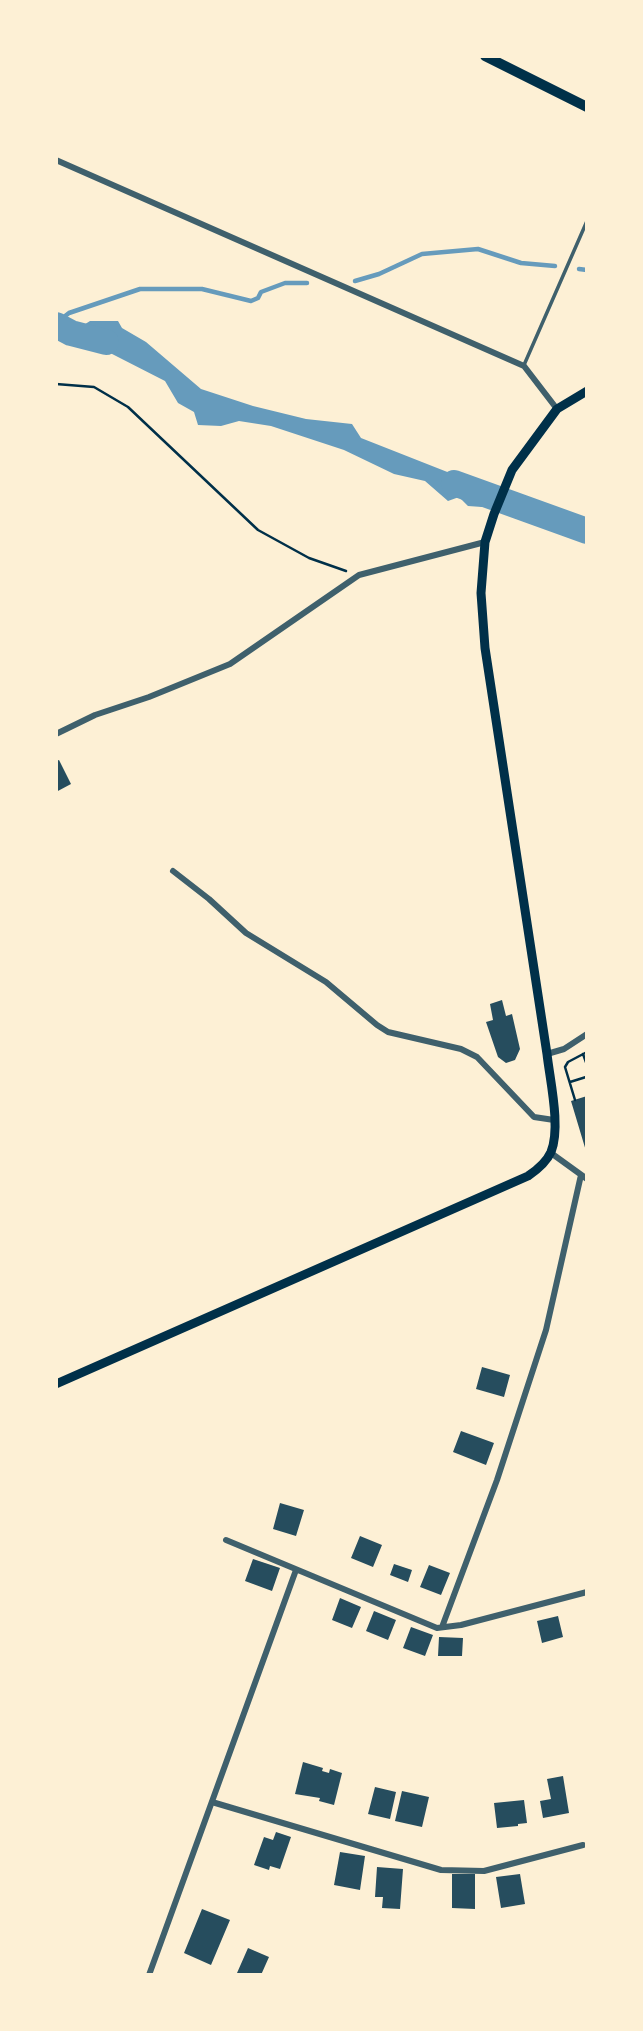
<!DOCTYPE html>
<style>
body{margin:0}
#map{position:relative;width:643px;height:2031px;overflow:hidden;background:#fdf0d5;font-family:Raleway,sans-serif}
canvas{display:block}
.frame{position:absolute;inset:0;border:58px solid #fdf0d5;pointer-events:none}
</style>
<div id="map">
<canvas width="643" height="2031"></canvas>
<div class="frame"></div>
</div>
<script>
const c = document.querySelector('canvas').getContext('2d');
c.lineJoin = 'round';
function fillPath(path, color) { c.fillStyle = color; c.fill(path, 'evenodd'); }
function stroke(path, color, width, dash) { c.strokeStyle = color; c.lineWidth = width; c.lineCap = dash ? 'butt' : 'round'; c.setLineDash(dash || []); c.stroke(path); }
const water = new Path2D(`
 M 90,321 L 118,321 L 122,328 L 146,342 L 201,389 L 253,406 L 306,419 L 352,424 L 361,438 L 488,488 L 482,507 L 468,506 L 459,497 L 448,501 L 425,481 L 394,474 L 344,450 L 271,426 L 239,421 L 221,426 L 198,425 L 194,412 L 178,403 L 165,381 L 71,333 Z`);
const stream = new Path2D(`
 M 579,269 L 587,270
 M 355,281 L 379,274 L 422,254 L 478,249 L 521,263 L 555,266
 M 56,323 L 69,313 L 140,289 L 202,289 L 251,301 L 258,298 L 261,292 L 285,283 L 307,283`);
const river = new Path2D(`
 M 56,325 L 71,333 L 106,342
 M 454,483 L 587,531`);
const building = new Path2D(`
 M 59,760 L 71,784 L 56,792 L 56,761 Z
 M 502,1000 L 506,1016 L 512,1014 L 520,1049 L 515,1060 L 506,1063 L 498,1057 L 486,1022 L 493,1020 L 490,1004 Z
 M 587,1096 L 587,1151 L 586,1151 L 571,1101 Z
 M 482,1367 L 510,1375 L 504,1397 L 476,1389 Z
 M 461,1431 L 494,1443 L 486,1465 L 453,1452 Z
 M 280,1503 L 304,1510 L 296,1536 L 273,1529 Z
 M 360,1536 L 382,1545 L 373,1567 L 351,1558 Z
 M 253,1559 L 280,1568 L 272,1591 L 245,1581 Z
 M 394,1564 L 412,1570 L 408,1582 L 390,1575 Z
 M 429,1565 L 450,1573 L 441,1595 L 420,1587 Z
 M 340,1598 L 361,1607 L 352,1628 L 332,1620 Z
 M 374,1611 L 396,1620 L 388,1640 L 366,1631 Z
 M 558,1616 L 563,1637 L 542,1643 L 537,1621 Z
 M 411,1627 L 433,1635 L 425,1656 L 403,1648 Z
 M 439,1637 L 463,1638 L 462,1656 L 438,1656 Z
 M 303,1762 L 323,1768 L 322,1771 L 329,1773 L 330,1769 L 342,1773 L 334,1805 L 319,1801 L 320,1798 L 295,1794 Z
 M 563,1776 L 569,1813 L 543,1818 L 540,1801 L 551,1799 L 547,1779 Z
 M 375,1787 L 396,1792 L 390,1819 L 368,1814 Z
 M 402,1791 L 429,1797 L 422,1827 L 395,1821 Z
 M 524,1800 L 527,1823 L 518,1824 L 518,1826 L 497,1828 L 494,1803 Z
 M 276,1832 L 291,1837 L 280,1869 L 270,1866 L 269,1870 L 254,1865 L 264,1837 L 273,1840 Z
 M 340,1852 L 365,1856 L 360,1890 L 334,1885 Z
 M 377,1867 L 403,1869 L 400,1909 L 382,1908 L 383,1897 L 375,1897 Z
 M 452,1874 L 475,1874 L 475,1909 L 452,1908 Z
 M 520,1874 L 525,1904 L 501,1908 L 496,1877 Z
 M 202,1909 L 230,1920 L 211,1965 L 184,1953 Z
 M 248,1948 L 269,1957 L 261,1975 L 237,1973 Z`);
const path = new Path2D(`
 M 56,384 L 94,387 L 128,407 L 258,530 L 309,558 L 346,571
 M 583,1054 L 587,1065
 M 587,1073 L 587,1080
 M 570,1082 L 586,1077
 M 575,1100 L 565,1067 L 568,1062 L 587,1052`);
const service = new Path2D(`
 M 524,365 L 587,221`);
const minor = new Path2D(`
 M 56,160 L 524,366 L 557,409
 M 56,734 L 95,715 L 149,697 L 230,664 L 359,575 L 485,542
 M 173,871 L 209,899 L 246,933 L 326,982 L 377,1025 L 388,1032 L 461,1049 L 477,1057 L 534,1117 L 554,1120
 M 547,1054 L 564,1049 L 587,1034
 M 551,1153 L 587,1179
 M 226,1540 L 437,1628 L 461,1625 L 587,1592
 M 442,1627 L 497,1480 L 546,1330 L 581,1175
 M 212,1802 L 441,1870 L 484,1871 L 583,1845
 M 149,1975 L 296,1570`);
const secondary = new Path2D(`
 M 56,1384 L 528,1176 C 537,1170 546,1163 551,1152 C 561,1127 550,1081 547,1054 L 485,648 L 481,593 L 485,542 L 494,514 L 512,470 L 557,409 L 587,391`);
const trunk = new Path2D(`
 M 485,56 L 587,107`);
fillPath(water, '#669bbc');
stroke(stream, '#669bbc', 4.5);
stroke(river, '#669bbc', 26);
fillPath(building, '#264d5e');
stroke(path, '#003049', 2.5);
stroke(service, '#3f606c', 3.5);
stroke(minor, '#3f606c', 6);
stroke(secondary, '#003049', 9);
stroke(trunk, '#003049', 10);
</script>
